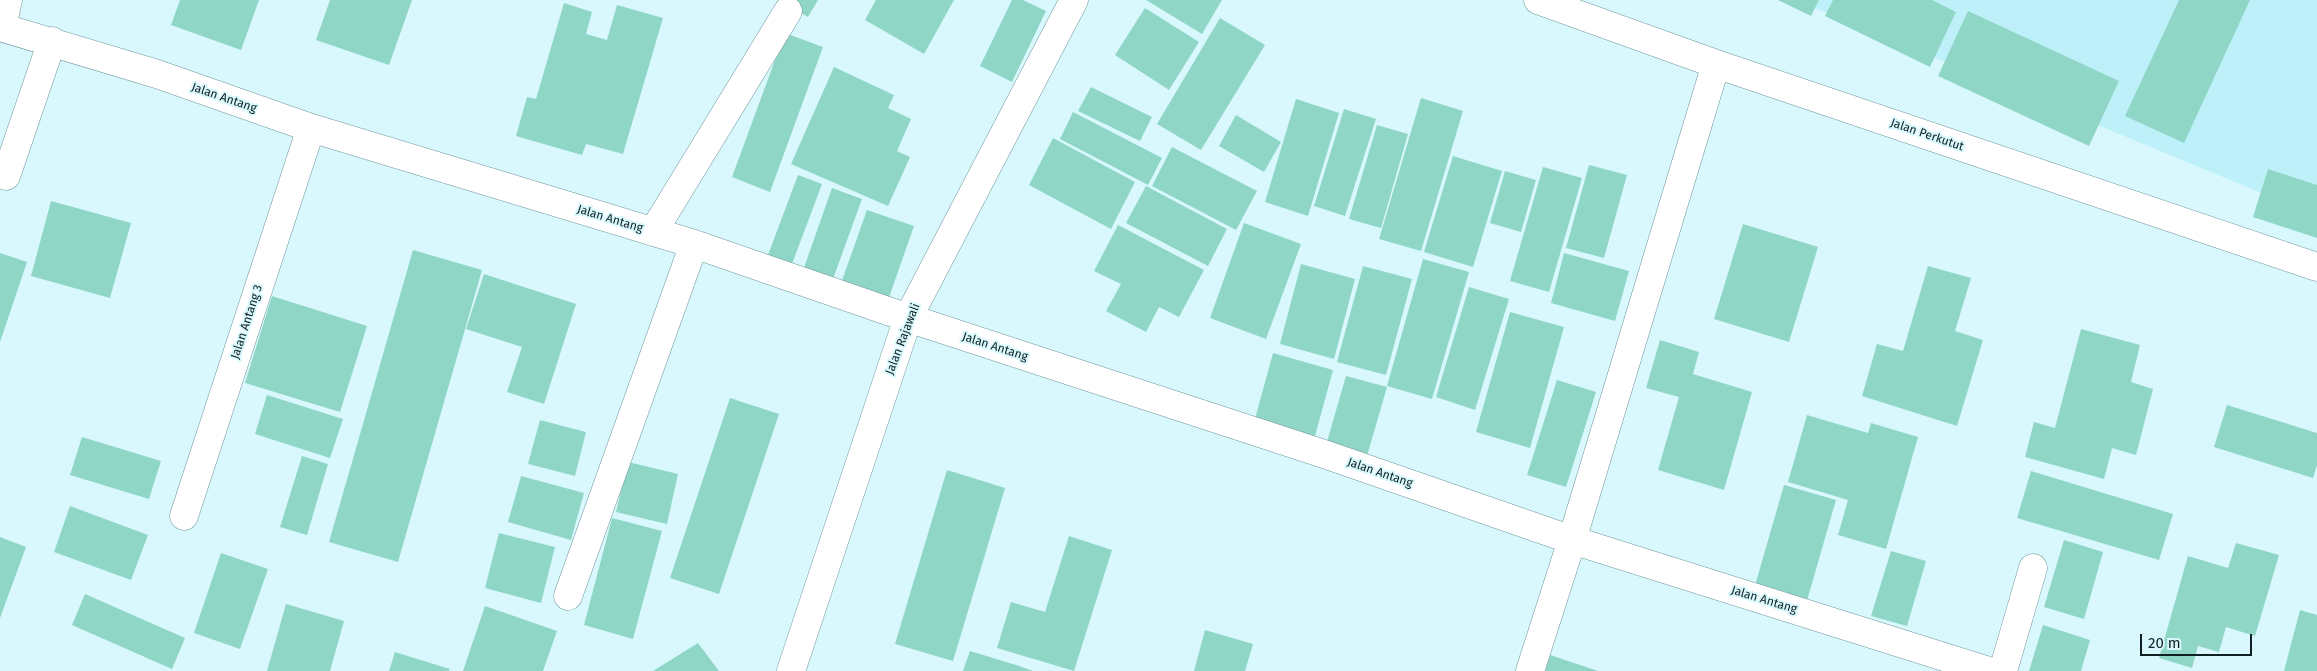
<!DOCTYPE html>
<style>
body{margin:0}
#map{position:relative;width:2317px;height:671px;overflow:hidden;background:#d8f8fd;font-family:"Fira Sans",sans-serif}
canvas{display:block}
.scale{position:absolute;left:2140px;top:634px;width:112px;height:22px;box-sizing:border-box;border:2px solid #101f21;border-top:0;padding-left:6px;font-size:15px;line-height:18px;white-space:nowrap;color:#101f21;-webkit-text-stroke:4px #d8f8fd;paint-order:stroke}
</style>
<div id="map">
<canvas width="2317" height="671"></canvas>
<div class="scale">20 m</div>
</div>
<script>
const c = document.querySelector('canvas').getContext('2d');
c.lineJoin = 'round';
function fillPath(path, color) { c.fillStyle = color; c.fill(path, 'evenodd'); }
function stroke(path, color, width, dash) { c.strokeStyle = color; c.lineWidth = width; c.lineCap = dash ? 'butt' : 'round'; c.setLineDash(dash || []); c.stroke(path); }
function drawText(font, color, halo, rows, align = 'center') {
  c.font = font + ' "Fira Sans",sans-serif'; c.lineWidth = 4; c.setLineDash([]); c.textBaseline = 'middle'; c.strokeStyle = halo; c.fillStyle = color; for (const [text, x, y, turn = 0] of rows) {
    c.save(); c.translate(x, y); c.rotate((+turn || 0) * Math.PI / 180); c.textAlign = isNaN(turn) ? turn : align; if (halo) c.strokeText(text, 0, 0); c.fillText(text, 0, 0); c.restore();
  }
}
const built = new Path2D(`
 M 1796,0 L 2317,0 L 2317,216 Z`);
const building = new Path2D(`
 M 180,0 L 259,0 L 241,50 L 171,25 Z
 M 330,0 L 412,0 L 389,65 L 316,40 Z
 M 778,0 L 818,0 L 808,17 Z
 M 876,0 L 954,0 L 924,54 L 865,20 Z
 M 1012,0 L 1023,0 L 1046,11 L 1012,82 L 980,66 Z
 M 1146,0 L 1222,0 L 1202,34 Z
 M 1778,0 L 1819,0 L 1811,16 Z
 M 1833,0 L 1932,0 L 1956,12 L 1930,67 L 1825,16 Z
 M 2179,0 L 2250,0 L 2184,143 L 2125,116 Z
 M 564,3 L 592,12 L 586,34 L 607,40 L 617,5 L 663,18 L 623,154 L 586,144 L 582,155 L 516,136 L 527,97 L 536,99 Z
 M 1145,8 L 1199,42 L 1169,90 L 1115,55 Z
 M 1968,11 L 2119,81 L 2089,146 L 1938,76 Z
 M 1220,18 L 1265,45 L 1201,150 L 1157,124 Z
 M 785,33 L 823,47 L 770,192 L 732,177 Z
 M 834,67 L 894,95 L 888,108 L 911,119 L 897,151 L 910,157 L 888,206 L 791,164 Z
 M 1091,87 L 1152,117 L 1140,141 L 1078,111 Z
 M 1421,98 L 1463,111 L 1421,251 L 1379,239 Z
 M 1296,99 L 1339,113 L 1308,216 L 1265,202 Z
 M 1344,109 L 1376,119 L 1345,216 L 1314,206 Z
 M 1073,112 L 1162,158 L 1148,185 L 1060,139 Z
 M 1236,115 L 1281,142 L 1264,172 L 1219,146 Z
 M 1377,125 L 1408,134 L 1381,228 L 1349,219 Z
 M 1053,138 L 1135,182 L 1111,229 L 1029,185 Z
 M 1172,147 L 1257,191 L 1236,230 L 1152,186 Z
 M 1453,156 L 1502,171 L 1473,267 L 1424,252 Z
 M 1589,165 L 1627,175 L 1604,258 L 1566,248 Z
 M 1543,167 L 1582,178 L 1549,292 L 1510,281 Z
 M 2268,169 L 2317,185 L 2317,238 L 2253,217 Z
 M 1505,171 L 1536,180 L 1521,232 L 1490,223 Z
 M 798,175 L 822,184 L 792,264 L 768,255 Z
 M 1146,186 L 1227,229 L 1208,266 L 1126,223 Z
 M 832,188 L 862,199 L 829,290 L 800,279 Z
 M 51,201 L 131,223 L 110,298 L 31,276 Z
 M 867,210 L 914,226 L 886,306 L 839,289 Z
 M 1244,223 L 1301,244 L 1266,339 L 1210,318 Z
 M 1743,224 L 1818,247 L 1789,342 L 1714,319 Z
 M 1118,225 L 1204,270 L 1179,317 L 1159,307 L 1146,332 L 1106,311 L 1121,284 L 1094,271 Z
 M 413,250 L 482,270 L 398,562 L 329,542 Z
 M 0,253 L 27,262 L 0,342 Z
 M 1564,253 L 1629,271 L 1615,321 L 1551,303 Z
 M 1423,259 L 1469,272 L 1432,399 L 1387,386 Z
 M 1301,264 L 1355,279 L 1334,359 L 1280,344 Z
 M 1363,266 L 1412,279 L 1386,375 L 1337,362 Z
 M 1928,266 L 1971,278 L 1955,331 L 1983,340 L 1957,426 L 1862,396 L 1877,344 L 1903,351 Z
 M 484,274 L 576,304 L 544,404 L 507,392 L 522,347 L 466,329 Z
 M 1469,287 L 1509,299 L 1475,410 L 1436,397 Z
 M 272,296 L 367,326 L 340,412 L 245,383 Z
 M 1510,312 L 1564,327 L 1530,448 L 1476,432 Z
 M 2081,329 L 2140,345 L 2131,382 L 2153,389 L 2136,455 L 2112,448 L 2104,479 L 2025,457 L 2034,422 L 2055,428 Z
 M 1660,340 L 1699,352 L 1693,374 L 1752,392 L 1724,490 L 1658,470 L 1679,397 L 1646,388 Z
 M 1273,353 L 1333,370 L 1312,447 L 1252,430 Z
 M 1346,376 L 1387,387 L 1367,456 L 1326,445 Z
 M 1557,380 L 1596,392 L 1566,487 L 1527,475 Z
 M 267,395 L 343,419 L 330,458 L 255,434 Z
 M 730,398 L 779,414 L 719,594 L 670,578 Z
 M 2227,405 L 2317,433 L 2317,465 L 2313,478 L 2214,447 Z
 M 1807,415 L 1868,433 L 1871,423 L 1918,437 L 1886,549 L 1838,535 L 1848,500 L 1788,482 Z
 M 540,420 L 586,432 L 575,476 L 528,464 Z
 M 82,437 L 161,461 L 149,499 L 70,475 Z
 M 302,456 L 328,464 L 307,535 L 280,527 Z
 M 628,462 L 678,474 L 667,524 L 616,512 Z
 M 947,470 L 1005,488 L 953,661 L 895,644 Z
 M 2031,471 L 2173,514 L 2159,560 L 2017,518 Z
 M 521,476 L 584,493 L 571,540 L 508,522 Z
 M 1784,485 L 1836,500 L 1806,604 L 1754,589 Z
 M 70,506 L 148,535 L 131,580 L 54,552 Z
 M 612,518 L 662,531 L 633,639 L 584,625 Z
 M 499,533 L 555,547 L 541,603 L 485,588 Z
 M 1069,536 L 1112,550 L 1074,671 L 997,648 L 1011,602 L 1045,612 Z
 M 0,537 L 26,547 L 0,618 Z
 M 2064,540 L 2103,552 L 2084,619 L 2044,607 Z
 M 2236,543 L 2279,555 L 2255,636 L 2226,627 L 2219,652 L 2198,646 L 2192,668 L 2159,658 L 2188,556 L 2228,568 Z
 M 1891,551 L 1926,561 L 1907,626 L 1871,616 Z
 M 221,553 L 268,569 L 240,649 L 194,633 Z
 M 85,594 L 185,638 L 172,669 L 72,625 Z
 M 286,604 L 344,621 L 330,671 L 267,671 Z
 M 485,606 L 557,631 L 543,671 L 463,671 Z
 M 2300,610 L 2317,615 L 2317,671 L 2284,671 Z
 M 2043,625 L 2090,640 L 2081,671 L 2029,671 Z
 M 1205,630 L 1253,644 L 1245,671 L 1194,671 Z
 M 698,643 L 719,671 L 653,671 Z
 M 970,651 L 1016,665 L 1033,671 L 963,671 Z
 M 395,652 L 450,669 L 449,671 L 389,671 Z
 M 1550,655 L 1598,671 L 1545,671 Z`);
const street = new Path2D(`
 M 1538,0 L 1716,64 L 2317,267
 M 0,27 L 157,74 L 311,128 L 694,244 L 908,318 L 1324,454 L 1572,540 L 1989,671
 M 2,27 L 8,0
 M 6,176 L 52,41
 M 653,232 L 788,11
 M 184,516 L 311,128
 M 568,596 L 694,244
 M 791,671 L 908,318 L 1074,0
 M 1530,671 L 1572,540 L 1716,64
 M 2003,671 L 2033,568`);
const streetNames = [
 ["Jalan Antang",224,98,19],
 ["Jalan Perkutut",1927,135,19],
 ["Jalan Antang",610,219,17],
 ["Jalan Antang 3",247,322,-72],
 ["Jalan Rajawali",903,339,-69],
 ["Jalan Antang",995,347,18],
 ["Jalan Antang",1380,473,19],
 ["Jalan Antang",1764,600,17]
];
fillPath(built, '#bef0f9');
fillPath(building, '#90d6c6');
stroke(street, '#71969d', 29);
stroke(street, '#fff', 28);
drawText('12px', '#101f21', '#d8f8fd', streetNames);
</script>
